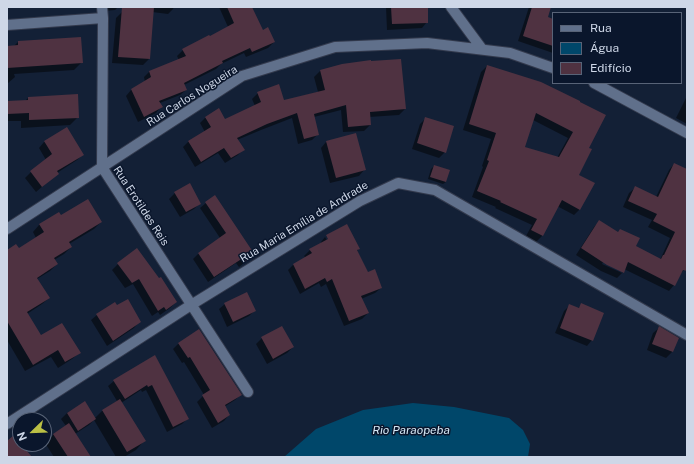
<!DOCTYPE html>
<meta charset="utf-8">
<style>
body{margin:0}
#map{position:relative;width:694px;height:464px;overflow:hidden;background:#132036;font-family:"Public Sans",sans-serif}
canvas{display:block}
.frame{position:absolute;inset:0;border:8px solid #ced7e7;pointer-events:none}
.legend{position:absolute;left:552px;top:12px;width:130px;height:72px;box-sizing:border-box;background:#0a162c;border:1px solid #586377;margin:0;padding:5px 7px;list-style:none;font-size:12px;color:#ced7e7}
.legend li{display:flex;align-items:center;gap:8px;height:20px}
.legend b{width:20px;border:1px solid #586377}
.north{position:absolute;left:12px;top:412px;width:40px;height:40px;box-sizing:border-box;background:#0a162c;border:1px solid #586377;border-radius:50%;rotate:247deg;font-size:11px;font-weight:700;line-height:16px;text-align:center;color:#ced7e7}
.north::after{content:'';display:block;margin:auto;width:14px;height:18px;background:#bbc045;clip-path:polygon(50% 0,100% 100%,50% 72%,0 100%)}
</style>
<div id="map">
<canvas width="694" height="464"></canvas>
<div class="frame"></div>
<ul class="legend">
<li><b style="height:5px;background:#60708b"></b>Rua</li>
<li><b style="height:11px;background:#00476a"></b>Água</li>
<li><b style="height:11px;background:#4f3241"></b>Edifício</li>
</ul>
<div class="north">N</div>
</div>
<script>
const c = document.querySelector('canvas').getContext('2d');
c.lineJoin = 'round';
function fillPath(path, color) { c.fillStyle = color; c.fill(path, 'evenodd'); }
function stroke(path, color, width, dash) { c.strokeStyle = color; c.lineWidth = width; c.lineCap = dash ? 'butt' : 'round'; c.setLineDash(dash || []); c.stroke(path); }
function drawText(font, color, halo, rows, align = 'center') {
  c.font = font + ' "Public Sans",sans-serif'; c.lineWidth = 3; c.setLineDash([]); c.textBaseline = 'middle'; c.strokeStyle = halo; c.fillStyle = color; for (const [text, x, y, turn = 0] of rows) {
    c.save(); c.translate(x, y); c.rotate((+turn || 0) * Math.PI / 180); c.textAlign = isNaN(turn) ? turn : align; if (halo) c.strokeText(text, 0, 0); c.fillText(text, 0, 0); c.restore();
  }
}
const water = new Path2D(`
 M 413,403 L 454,407 L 509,418 L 523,430 L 530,444 L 528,457 L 284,457 L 316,429 L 363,410 Z`);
const shadow = new Path2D(`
 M 104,7 L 118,7 L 115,10 L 104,11 Z
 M 146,7 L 174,7 L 173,9 L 168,14 L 152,12 L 149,59 L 143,65 L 112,63 L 116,18 L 122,12 Z
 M 219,7 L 251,7 L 262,31 L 274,42 L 268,48 L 246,57 L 244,53 L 221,64 L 216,69 L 184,85 L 186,90 L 180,95 L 160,103 L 161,107 L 156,113 L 138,122 L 126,96 L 131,90 L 145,82 L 144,77 L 149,72 L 179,60 L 177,56 L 183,50 L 209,38 L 228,27 Z
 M 386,7 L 427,7 L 427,22 L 422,28 L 387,30 Z
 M 529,7 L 550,7 L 547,18 L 553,20 L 553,53 L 518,41 Z
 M 18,42 L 82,62 L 74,70 L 14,74 L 15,77 L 7,84 L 7,47 L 14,46 Z
 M 342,65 L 405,109 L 399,115 L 369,117 L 370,125 L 364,131 L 343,132 L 341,110 L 314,117 L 318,134 L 312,140 L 298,144 L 292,118 L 261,130 L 237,140 L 243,149 L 238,155 L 225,163 L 218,153 L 195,167 L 183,147 L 189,141 L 205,132 L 200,123 L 205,118 L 225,120 L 255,106 L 252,99 L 258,93 L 283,101 L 318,92 L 314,77 L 320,71 Z
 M 487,66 L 541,83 L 588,148 L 577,175 L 580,209 L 574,215 L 557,206 L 542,236 L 536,242 L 526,236 L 532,225 L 495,208 L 496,207 L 472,197 L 483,167 L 482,166 L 491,139 L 463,130 L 481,72 ZM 533,120 L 568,138 L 557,158 L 524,147 Z
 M 687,96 L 687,124 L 676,118 Z
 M 28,98 L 78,117 L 70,125 L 21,128 L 21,121 L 7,121 L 7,102 L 25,101 Z
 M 426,118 L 445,152 L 439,158 L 412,149 L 420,124 Z
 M 44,142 L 83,154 L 77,160 L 57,173 L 51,179 L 36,192 L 25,178 L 31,172 L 46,160 L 39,148 Z
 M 326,142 L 364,170 L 359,176 L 330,183 L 321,148 Z
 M 674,164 L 687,170 L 687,265 L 684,270 L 678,276 L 674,285 L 669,291 L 624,269 L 623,272 L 617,278 L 601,271 L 576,255 L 594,227 L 599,222 L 617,233 L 620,230 L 635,246 L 660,260 L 670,238 L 648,227 L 652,220 L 623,207 L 629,193 L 635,188 L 656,197 L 669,170 ZM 603,262 L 622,271 L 622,273 L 602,264 Z
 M 434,166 L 446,182 L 443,184 L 428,179 L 431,169 Z
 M 175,193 L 200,203 L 194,209 L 180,217 L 169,199 Z
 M 206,203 L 254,254 L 248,260 L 239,267 L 236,263 L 208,282 L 193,259 L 199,253 L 220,238 L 200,208 Z
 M 59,213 L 61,217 L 101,222 L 94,229 L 69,244 L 71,247 L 64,254 L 54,260 L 57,264 L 50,271 L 37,279 L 49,298 L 42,304 L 27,314 L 41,337 L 79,353 L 72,359 L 58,368 L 51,357 L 25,371 L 7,340 L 7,251 L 19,250 L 36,238 L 33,232 L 39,225 Z
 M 347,226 L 359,248 L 357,251 L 368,273 L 381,288 L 375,293 L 361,299 L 368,313 L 362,319 L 344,326 L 326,284 L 321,287 L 319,283 L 300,294 L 288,270 L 293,265 L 306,258 L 304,256 L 310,250 L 321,244 L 321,242 L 325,237 L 329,244 L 328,237 L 326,237 Z
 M 137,250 L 176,302 L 170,308 L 160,315 L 158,312 L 152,316 L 133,284 L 125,288 L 112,270 L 118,264 Z
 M 225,304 L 255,310 L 249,316 L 227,327 L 219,309 Z
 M 582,305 L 592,340 L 587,346 L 555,333 L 564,311 L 569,306 L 577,309 Z
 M 117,306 L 139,322 L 134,328 L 107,346 L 91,320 L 97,315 Z
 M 282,327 L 293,347 L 287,353 L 267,364 L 256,344 L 262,338 Z
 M 659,328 L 678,338 L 672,352 L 666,358 L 647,350 L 653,333 Z
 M 179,343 L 241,394 L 235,400 L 224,407 L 229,415 L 224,421 L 212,428 L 197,402 L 204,395 L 184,362 L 182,363 L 173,349 Z
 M 155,356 L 187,419 L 182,424 L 167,432 L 146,390 L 142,392 L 141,390 L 121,403 L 144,441 L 136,450 L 124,457 L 116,457 L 94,420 L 89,425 L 75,434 L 90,457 L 54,457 L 45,443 L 54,434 L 66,426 L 61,419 L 67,413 L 84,403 L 94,419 L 102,411 L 117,401 L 108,386 L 114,381 Z`);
const building = new Path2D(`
 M 122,7 L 154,7 L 150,59 L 118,57 Z
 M 227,7 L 252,7 L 263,30 L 268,27 L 275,42 L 252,52 L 250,48 L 222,61 L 223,63 L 184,83 L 187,90 L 159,101 L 163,107 L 144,117 L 131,89 L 151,77 L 149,71 L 186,56 L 182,49 L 209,35 L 210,36 L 234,23 Z
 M 391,7 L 428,7 L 428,23 L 392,24 Z
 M 532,7 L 551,7 L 548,17 L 553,19 L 553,46 L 523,36 Z
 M 81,37 L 83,63 L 7,68 L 7,46 L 18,45 L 18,41 Z
 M 401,59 L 406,109 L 370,112 L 371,125 L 348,127 L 346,105 L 314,114 L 319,135 L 304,139 L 297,113 L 267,124 L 237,138 L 245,150 L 231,158 L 224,148 L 201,162 L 188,141 L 211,127 L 205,117 L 219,108 L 225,119 L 261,102 L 257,92 L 279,84 L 284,100 L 325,90 L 320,70 L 342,64 L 371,60 L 371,61 Z
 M 487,65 L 541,82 L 580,101 L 580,102 L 606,115 L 589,148 L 592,149 L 579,175 L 595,183 L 580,210 L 562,200 L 543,236 L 531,230 L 537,219 L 500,202 L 501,201 L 477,191 L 489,161 L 487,160 L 496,133 L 469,124 ZM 536,113 L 573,132 L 559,157 L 525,147 Z
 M 78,94 L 79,118 L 29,120 L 29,113 L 7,114 L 7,101 L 28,100 L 28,97 Z
 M 425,117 L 454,126 L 446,153 L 417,143 Z
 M 67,127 L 84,155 L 57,171 L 59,174 L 42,187 L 30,171 L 52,154 L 44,141 Z
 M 356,133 L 366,170 L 336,178 L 326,141 Z
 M 674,163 L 687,169 L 687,271 L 683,270 L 675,286 L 628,262 L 624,273 L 607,265 L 581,248 L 599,220 L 618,232 L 620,229 L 640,238 L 636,246 L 661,259 L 663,255 L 664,255 L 675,232 L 653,221 L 657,214 L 628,201 L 635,186 L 658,197 Z
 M 434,165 L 450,170 L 446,182 L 430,177 Z
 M 190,183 L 201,204 L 186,212 L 174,192 Z
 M 215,195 L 255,255 L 245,262 L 243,258 L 214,277 L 198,253 L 226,233 L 205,202 Z
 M 88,199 L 102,222 L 69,242 L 72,247 L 54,258 L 58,264 L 37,278 L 50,298 L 27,312 L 41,335 L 62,323 L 81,353 L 65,362 L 58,350 L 33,365 L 7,321 L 7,250 L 16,244 L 19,248 L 44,232 L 39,224 L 59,212 L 61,215 Z
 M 347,224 L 360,249 L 357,250 L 368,272 L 375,269 L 382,288 L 361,296 L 369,313 L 349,321 L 332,279 L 327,282 L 325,278 L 305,289 L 293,264 L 312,253 L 309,249 L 328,239 L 326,235 Z
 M 137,248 L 159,278 L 161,277 L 177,302 L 166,310 L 164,307 L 158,311 L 139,279 L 132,283 L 117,263 Z
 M 247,292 L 256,311 L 233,322 L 224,303 Z
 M 128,299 L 141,322 L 113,341 L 96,314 L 115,302 L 117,305 Z
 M 581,303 L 604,313 L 593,341 L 560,328 L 569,304 L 579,308 Z
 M 282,326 L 294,347 L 273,359 L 261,337 Z
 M 659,326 L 679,338 L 673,352 L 652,344 Z
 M 199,329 L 242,395 L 225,405 L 230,415 L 218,423 L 202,395 L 210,390 L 190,357 L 188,358 L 178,343 Z
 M 155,355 L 189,419 L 173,427 L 152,385 L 148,387 L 147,385 L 125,399 L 113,380 Z
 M 120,399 L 146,441 L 127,452 L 102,410 Z
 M 85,401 L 96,419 L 78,431 L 67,413 Z
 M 69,423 L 91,457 L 68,457 L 53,434 Z
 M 14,435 L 20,443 L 20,444 L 21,444 L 32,457 L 7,457 L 7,441 Z`);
const street = new Path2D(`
 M 102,7 L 103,18 L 102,167 L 248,392
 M 451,7 L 482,49
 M 7,25 L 103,18
 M 594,83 L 687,133
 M 7,229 L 242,76 L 335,47 L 427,43 L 510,53 L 553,68
 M 7,424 L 191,305 L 360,201 L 398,183 L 435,190 L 687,335`);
const streetNames = [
 ["Rua Carlos Nogueira",192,96,-32],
 ["Rua Erotildes Reis",141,206,57],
 ["Rua Maria Emília de Andrade",304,222,-31]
];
const waterNames = [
 ["Rio Paraopeba",411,430]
];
fillPath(water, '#00476a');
fillPath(shadow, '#0007');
fillPath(building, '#4f3241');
stroke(street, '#333a4d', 12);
stroke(street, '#60708b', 10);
drawText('11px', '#ced7e7', '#0a162c', streetNames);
drawText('italic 12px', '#d5e8f5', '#0a162c', waterNames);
</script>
